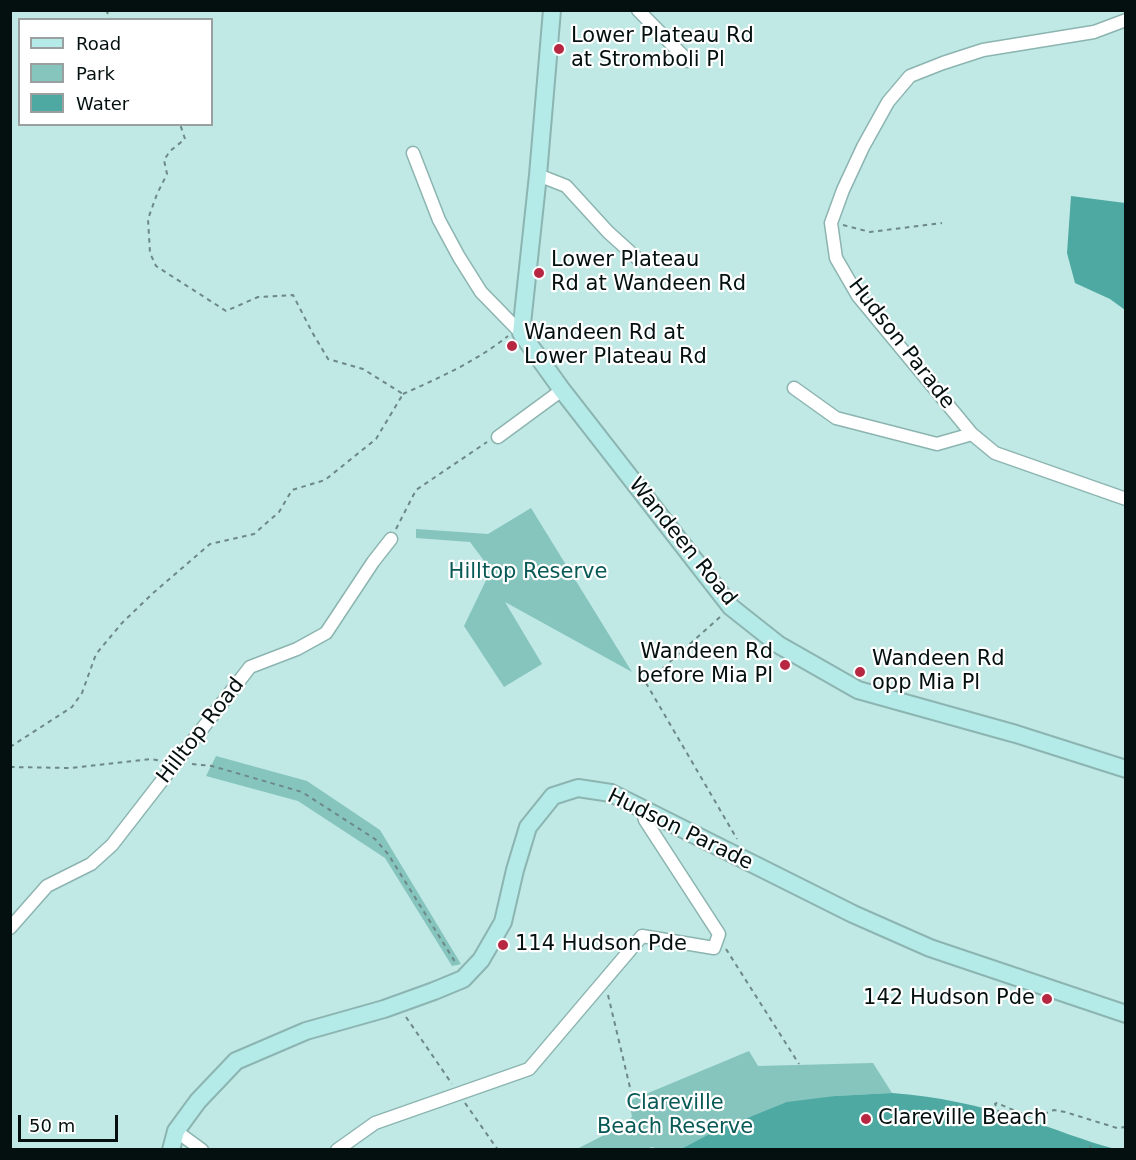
<!DOCTYPE html>
<style>
body{margin:0}
#map{position:relative;width:1136px;height:1160px;overflow:hidden;background:#c0e8e4;font-family:"DejaVu Sans",sans-serif}
canvas{display:block}
.frame{position:absolute;inset:0;border:12px solid #03100f;pointer-events:none}
.legend{position:absolute;left:18px;top:18px;width:195px;height:108px;box-sizing:border-box;background:#fff;border:2px solid #9a9f9f;margin:0;padding:8px 10px;list-style:none;font-size:18px;color:#03100f}
.legend li{display:flex;align-items:center;gap:12px;height:30px}
.legend b{width:30px;border:2px solid #9a9f9f}
.scale{position:absolute;left:18px;top:1115px;width:100px;height:27px;box-sizing:border-box;border:3px solid #03100f;border-top:0;padding-left:8px;font-size:18px;line-height:21px;white-space:nowrap;color:#03100f;-webkit-text-stroke:4px #fff;paint-order:stroke}
</style>
<div id="map">
<canvas width="1136" height="1160"></canvas>
<div class="frame"></div>
<ul class="legend">
<li><b style="height:8px;background:#b4eae8"></b>Road</li>
<li><b style="height:16px;background:#86c4be"></b>Park</li>
<li><b style="height:16px;background:#4da9a2"></b>Water</li>
</ul>
<div class="scale">50 m</div>
</div>
<script>
const c = document.querySelector('canvas').getContext('2d');
c.lineJoin = 'round';
function fillPath(path, color) { c.fillStyle = color; c.fill(path, 'evenodd'); }
function stroke(path, color, width, dash) { c.strokeStyle = color; c.lineWidth = width; c.lineCap = dash ? 'butt' : 'round'; c.setLineDash(dash || []); c.stroke(path); }
function drawText(font, color, halo, rows, align = 'center') {
  c.font = font + ' "DejaVu Sans",sans-serif'; c.lineWidth = 4.5; c.setLineDash([]); c.textBaseline = 'middle'; c.strokeStyle = halo; c.fillStyle = color; for (const [text, x, y, turn = 0] of rows) {
    c.save(); c.translate(x, y); c.rotate((+turn || 0) * Math.PI / 180); c.textAlign = isNaN(turn) ? turn : align; if (halo) c.strokeText(text, 0, 0); c.fillText(text, 0, 0); c.restore();
  }
}
const green = new Path2D(`
 M 531,508 L 632,672 L 505,602 L 542,664 L 504,687 L 464,626 L 491,570 L 470,542 L 416,538 L 416,529 L 488,534 Z
 M 216,756 L 307,781 L 380,830 L 461,964 L 452,966 L 385,858 L 298,801 L 206,776 Z
 M 749,1051 L 758,1066 L 873,1063 L 892,1093 L 835,1096 L 713,1132 L 681,1149 L 657,1149 L 652,1147 L 643,1150 L 575,1150 L 610,1132 L 632,1117 L 629,1101 Z`);
const water = new Path2D(`
 M 1071,196 L 1125,203 L 1125,310 L 1110,299 L 1075,283 L 1067,253 Z
 M 892,1093 C 936,1096 980,1106 1023,1119 C 1054,1128 1084,1141 1115,1149 L 681,1149 L 713,1132 L 787,1102 L 835,1096 Z`);
const path = new Path2D(`
 M 106,10 L 111,20
 M 843,225 L 870,232 L 942,223
 M 403,394 C 439,378 477,361 508,336
 M 396,529 L 416,490 L 487,442
 M 720,617 L 646,683 L 737,839
 M 10,747 L 72,707 L 82,693 L 96,654 L 122,623 L 152,594 L 210,544 L 254,534 L 279,512 L 292,490 L 325,480 L 376,439 L 403,394 L 363,369 L 328,359 L 312,332 L 293,295 L 258,297 L 226,311 L 156,266 L 150,253 L 148,219 L 157,194 L 167,174 L 164,160 L 170,151 L 185,139 L 180,124
 M 192,764 L 212,766 L 302,792 L 375,839 L 388,854 L 457,965
 M 10,767 L 70,768 L 151,759 L 163,761
 M 726,949 L 799,1064
 M 608,995 L 633,1100
 M 406,1017 L 452,1084
 M 465,1103 L 498,1150
 M 1000,1114 L 995,1104 L 997,1103 L 1027,1116 L 1044,1114 L 1054,1110 L 1065,1112 L 1117,1128 L 1126,1127
 M 1090,1150 L 1091,1143`);
const street = new Path2D(`
 M 638,10 L 688,61
 M 1126,20 L 1094,32 L 983,50 L 943,63 L 910,76 L 888,102 L 863,147 L 843,190 L 831,223 L 836,258 L 858,296 L 972,434 L 995,453 L 1126,499
 M 413,153 L 439,220 L 459,257 L 481,292 L 521,333
 M 538,175 L 566,186 L 608,232 L 639,260
 M 794,388 L 836,418 L 937,444 L 972,434
 M 498,437 L 562,390
 M 10,928 L 47,886 L 91,864 L 112,845 L 250,667 L 297,649 L 326,633 L 373,562 L 391,539
 M 176,1131 L 202,1150
 M 337,1150 L 375,1123 L 529,1069 L 642,936 L 714,948 L 719,934 L 645,820 L 642,808`);
const secondary = new Path2D(`
 M 552,10 L 538,175 L 521,333 L 562,390 L 731,607 L 779,645 L 858,690 L 1016,734 L 1126,769
 M 171,1150 L 176,1131 L 198,1101 L 236,1061 L 306,1031 L 384,1009 L 434,991 L 463,979 L 481,960 L 503,922 L 515,870 L 528,827 L 553,796 L 578,788 L 611,793 L 853,914 L 930,948 L 1126,1014`);
const markers = [
 [559,49,6,"#b82741"],
 [539,273,6,"#b82741"],
 [512,346,6,"#b82741"],
 [785,665,6,"#b82741"],
 [860,672,6,"#b82741"],
 [503,945,6,"#b82741"],
 [1047,999,6,"#b82741"],
 [866,1119,6,"#b82741"]
];
const poiNames = [
 ["Lower Plateau Rd",571,37],
 ["at Stromboli Pl",571,61],
 ["Lower Plateau",551,261],
 ["Rd at Wandeen Rd",551,285],
 ["Wandeen Rd at",524,334],
 ["Lower Plateau Rd",524,358],
 ["Wandeen Rd",773,653,"right"],
 ["before Mia Pl",773,677,"right"],
 ["Wandeen Rd",872,660],
 ["opp Mia Pl",872,684],
 ["114 Hudson Pde",515,945],
 ["142 Hudson Pde",1035,999,"right"],
 ["Clareville Beach",878,1119]
];
const streetNames = [
 ["Hudson Parade",901,344,52],
 ["Wandeen Road",682,542,51],
 ["Hilltop Road",201,731,-52],
 ["Hudson Parade",680,830,26]
];
const parkNames = [
 ["Hilltop Reserve",528,573],
 ["Clareville",675,1104],
 ["Beach Reserve",675,1128]
];
fillPath(green, '#86c4be');
fillPath(water, '#4da9a2');
stroke(street, '#8cb4b0', 15);
stroke(secondary, '#8cb4b0', 20);
stroke(path, '#6d8986', 2, [4.5, 4.5]);
stroke(street, '#fff', 12);
stroke(secondary, '#b4eae8', 16);
for (const [x, y, r, color] of markers) { const dot = new Path2D(); dot.arc(x, y, r, 0, 2 * Math.PI); c.fillStyle = color; c.fill(dot); stroke(dot, '#fff', 2); }
drawText('21px', '#03100f', '#fff', poiNames, 'left');
drawText('21px', '#03100f', '#fff', streetNames);
drawText('21px', '#075955', '#fff', parkNames);
</script>
